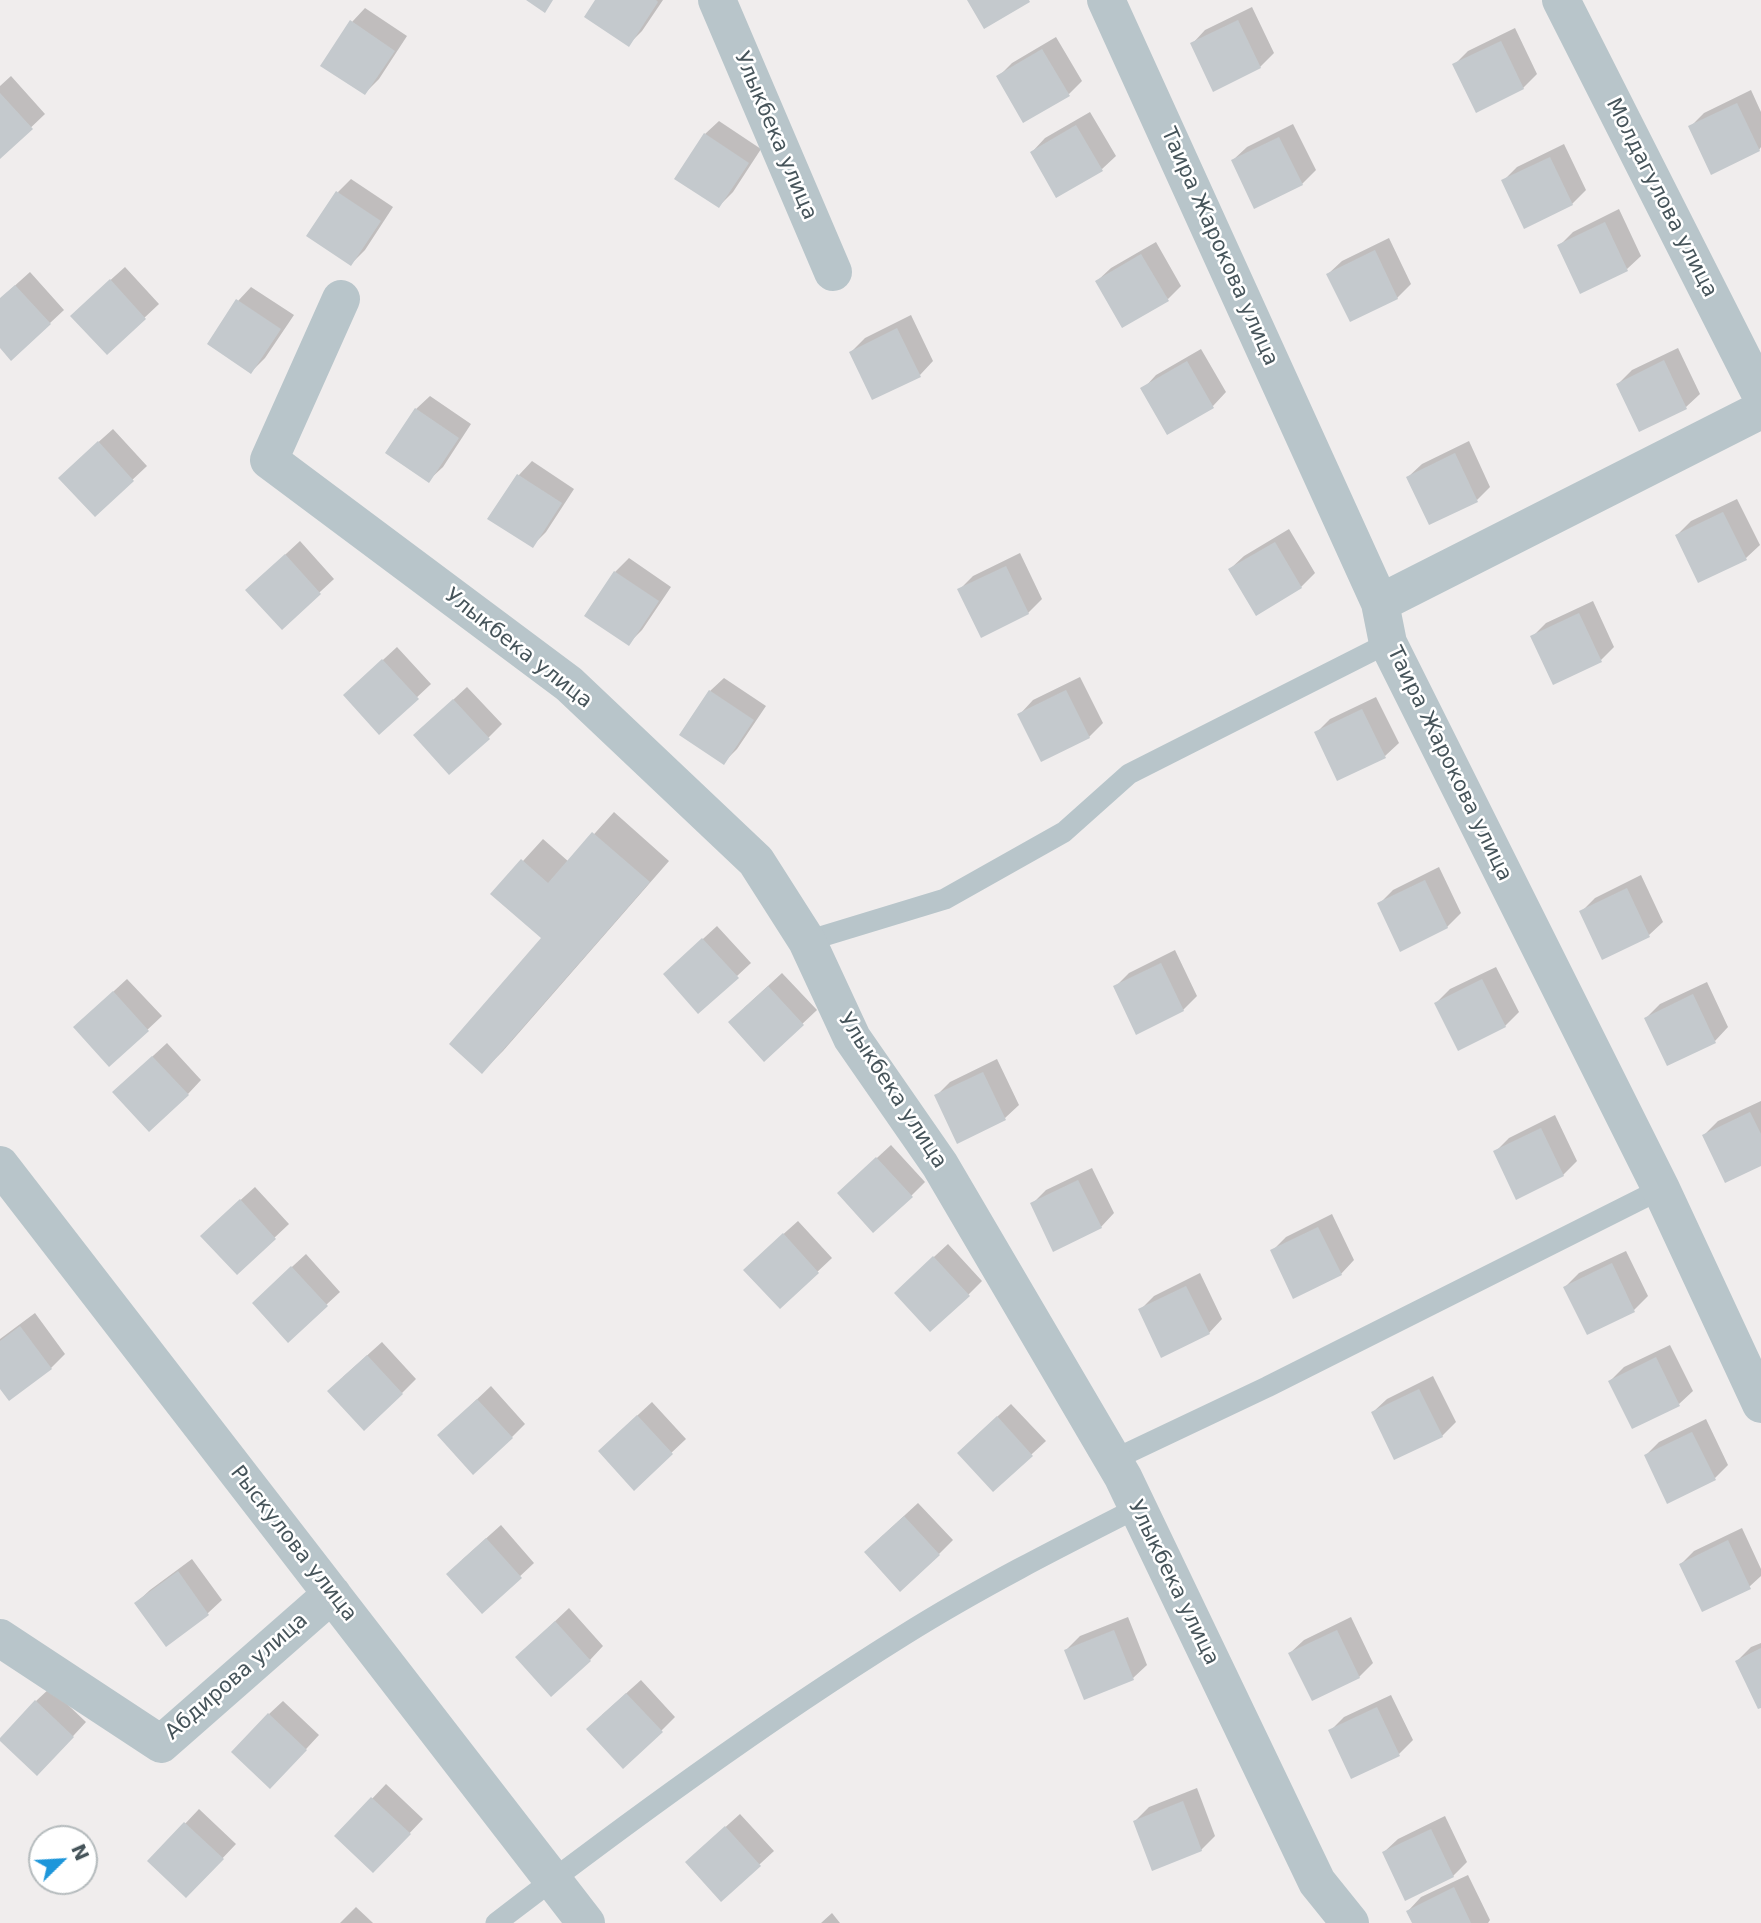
<!DOCTYPE html>
<meta charset="utf-8">
<style>
body{margin:0}
#map{position:relative;width:1761px;height:1923px;overflow:hidden;background:#f0eded;font-family:"DejaVu Sans",sans-serif}
canvas{display:block}
.north{position:absolute;left:28px;top:1825px;width:70px;height:70px;box-sizing:border-box;background:#fff;border:2px solid #b5bbbd;border-radius:50%;rotate:66deg;font-size:19px;font-weight:700;line-height:28px;text-align:center;color:#46545a}
.north::after{content:'';display:block;margin:auto;width:24px;height:32px;background:#1d96da;clip-path:polygon(50% 0,100% 100%,50% 72%,0 100%)}
</style>
<div id="map">
<canvas width="1761" height="1923"></canvas>
<div class="north">N</div>
</div>
<script>
const c = document.querySelector('canvas').getContext('2d');
c.lineJoin = 'round';
function fillPath(path, color) { c.fillStyle = color; c.fill(path, 'evenodd'); }
function stroke(path, color, width, dash) { c.strokeStyle = color; c.lineWidth = width; c.lineCap = dash ? 'butt' : 'round'; c.setLineDash(dash || []); c.stroke(path); }
function drawText(font, color, halo, rows, align = 'center') {
  c.font = font + ' "DejaVu Sans",sans-serif'; c.lineWidth = 5; c.setLineDash([]); c.textBaseline = 'middle'; c.strokeStyle = halo; c.fillStyle = color; for (const [text, x, y, turn = 0] of rows) {
    c.save(); c.translate(x, y); c.rotate((+turn || 0) * Math.PI / 180); c.textAlign = isNaN(turn) ? turn : align; if (halo) c.strokeText(text, 0, 0); c.fillText(text, 0, 0); c.restore();
  }
}
const shadow = new Path2D(`
 M 597,0 L 663,0 L 642,31 L 628,45 Z
 M 1252,7 L 1274,53 L 1260,67 L 1192,44 L 1205,30 Z
 M 365,8 L 407,36 L 379,79 L 365,93 L 352,22 Z
 M 1515,28 L 1537,74 L 1523,88 L 1454,65 L 1468,51 Z
 M 1056,37 L 1082,81 L 1069,94 L 998,77 L 1012,63 Z
 M 11,76 L 45,114 L 0,157 L 0,86 Z
 M 1751,90 L 1761,112 L 1761,147 L 1759,150 L 1691,126 L 1704,113 Z
 M 1090,112 L 1116,156 L 1102,169 L 1032,152 L 1045,138 Z
 M 719,121 L 761,149 L 733,192 L 719,206 L 705,134 Z
 M 1293,124 L 1316,170 L 1302,184 L 1233,160 L 1247,147 Z
 M 1564,144 L 1586,190 L 1572,204 L 1503,181 L 1517,167 Z
 M 351,179 L 393,207 L 365,250 L 351,264 L 338,192 Z
 M 1619,209 L 1641,256 L 1627,269 L 1581,292 L 1559,246 L 1573,232 Z
 M 1389,238 L 1411,284 L 1397,298 L 1328,274 L 1342,261 Z
 M 1156,242 L 1181,286 L 1168,299 L 1097,281 L 1111,268 Z
 M 125,267 L 159,304 L 107,353 L 86,302 Z
 M 30,272 L 64,310 L 50,323 L 0,345 L 0,299 Z
 M 251,287 L 294,315 L 265,358 L 251,372 L 238,301 Z
 M 911,315 L 933,361 L 920,375 L 851,352 L 865,338 Z
 M 1678,348 L 1700,394 L 1686,407 L 1618,384 L 1632,370 Z
 M 1201,349 L 1226,392 L 1213,406 L 1143,389 L 1156,375 Z
 M 430,396 L 471,424 L 443,467 L 429,480 L 416,409 Z
 M 113,429 L 147,466 L 95,515 L 74,464 Z
 M 1469,441 L 1490,487 L 1477,500 L 1408,477 L 1422,464 Z
 M 532,461 L 574,489 L 546,532 L 532,546 L 490,518 L 519,475 Z
 M 1737,499 L 1760,545 L 1746,558 L 1677,535 L 1691,521 Z
 M 1289,529 L 1315,573 L 1301,587 L 1230,569 L 1244,556 Z
 M 300,541 L 334,579 L 282,627 L 261,577 Z
 M 1020,553 L 1042,599 L 1028,613 L 959,590 L 973,576 Z
 M 629,558 L 671,587 L 642,630 L 628,644 L 615,572 Z
 M 1593,601 L 1614,647 L 1601,660 L 1532,637 L 1546,623 Z
 M 397,647 L 431,684 L 379,733 L 359,682 Z
 M 1080,677 L 1103,723 L 1089,737 L 1020,714 L 1033,700 Z
 M 724,678 L 766,706 L 737,749 L 723,763 L 710,691 Z
 M 467,687 L 502,724 L 488,738 L 429,722 Z
 M 1376,697 L 1399,743 L 1385,756 L 1316,733 L 1330,719 Z
 M 614,812 L 669,861 L 503,1051 L 482,1072 L 544,938 L 493,894 L 543,839 L 569,862 Z
 M 1439,867 L 1461,913 L 1447,927 L 1379,904 L 1393,890 Z
 M 1641,875 L 1663,922 L 1649,935 L 1603,958 L 1581,912 L 1595,898 Z
 M 717,926 L 751,963 L 737,976 L 679,961 Z
 M 1175,950 L 1197,996 L 1183,1010 L 1115,987 L 1129,973 Z
 M 1496,967 L 1519,1012 L 1505,1026 L 1436,1003 L 1450,989 Z
 M 782,973 L 817,1010 L 765,1059 L 744,1008 Z
 M 127,979 L 162,1016 L 110,1065 L 89,1014 Z
 M 1707,982 L 1728,1027 L 1715,1041 L 1646,1018 L 1660,1004 Z
 M 167,1043 L 201,1080 L 188,1094 L 128,1079 Z
 M 997,1059 L 1019,1105 L 1005,1118 L 936,1096 L 950,1082 Z
 M 1761,1101 L 1761,1164 L 1704,1135 L 1718,1121 Z
 M 1555,1115 L 1577,1161 L 1563,1175 L 1495,1152 L 1509,1138 Z
 M 891,1145 L 925,1182 L 911,1196 L 853,1180 Z
 M 1092,1168 L 1114,1213 L 1101,1227 L 1032,1204 L 1046,1190 Z
 M 255,1187 L 289,1224 L 237,1273 L 216,1222 Z
 M 1332,1214 L 1354,1260 L 1341,1274 L 1272,1251 L 1286,1237 Z
 M 798,1221 L 832,1258 L 780,1307 L 759,1256 Z
 M 948,1244 L 982,1281 L 968,1295 L 910,1279 Z
 M 1626,1251 L 1648,1296 L 1634,1310 L 1588,1333 L 1565,1287 L 1579,1273 Z
 M 306,1254 L 340,1292 L 326,1305 L 268,1289 Z
 M 1200,1273 L 1222,1319 L 1209,1333 L 1140,1310 L 1154,1296 Z
 M 35,1313 L 65,1354 L 51,1368 L 9,1399 L 0,1386 L 0,1339 Z
 M 382,1342 L 416,1379 L 402,1393 L 343,1377 Z
 M 1670,1345 L 1693,1391 L 1679,1404 L 1610,1381 L 1624,1367 Z
 M 1433,1376 L 1456,1422 L 1442,1436 L 1373,1412 L 1387,1399 Z
 M 491,1386 L 525,1424 L 512,1437 L 453,1422 Z
 M 652,1402 L 686,1439 L 634,1488 L 614,1437 Z
 M 1011,1404 L 1046,1441 L 993,1490 L 973,1439 Z
 M 1706,1419 L 1728,1465 L 1715,1478 L 1646,1455 L 1659,1442 Z
 M 918,1503 L 953,1540 L 939,1554 L 880,1538 Z
 M 501,1525 L 534,1563 L 482,1612 L 462,1560 Z
 M 1742,1528 L 1761,1569 L 1761,1576 L 1749,1587 L 1681,1564 L 1694,1551 Z
 M 192,1559 L 222,1600 L 208,1613 L 166,1644 L 136,1603 L 150,1590 Z
 M 569,1608 L 603,1646 L 590,1660 L 531,1644 Z
 M 1128,1617 L 1147,1665 L 1133,1678 L 1085,1697 L 1066,1650 L 1080,1636 Z
 M 1351,1617 L 1373,1663 L 1359,1677 L 1290,1653 L 1304,1640 Z
 M 1761,1643 L 1761,1706 L 1737,1661 L 1751,1647 Z
 M 641,1680 L 675,1717 L 661,1731 L 602,1715 Z
 M 50,1688 L 86,1722 L 51,1760 L 36,1701 Z
 M 1391,1695 L 1413,1740 L 1399,1754 L 1330,1731 L 1344,1717 Z
 M 283,1701 L 319,1735 L 284,1773 L 269,1714 Z
 M 386,1784 L 423,1819 L 387,1857 L 337,1836 Z
 M 1197,1788 L 1215,1836 L 1201,1850 L 1153,1869 L 1135,1821 L 1149,1807 Z
 M 199,1809 L 236,1844 L 200,1882 L 150,1861 Z
 M 740,1814 L 774,1851 L 721,1900 L 701,1849 Z
 M 1445,1816 L 1467,1862 L 1453,1876 L 1384,1852 L 1398,1839 Z
 M 1468,1875 L 1490,1920 L 1488,1923 L 1413,1923 L 1408,1911 L 1421,1897 Z
 M 356,1907 L 373,1923 L 340,1923 Z
 M 832,1913 L 840,1923 L 821,1923 Z`);
const building = new Path2D(`
 M 526,0 L 553,0 L 545,13 Z
 M 595,0 L 656,0 L 658,2 L 629,47 L 584,17 Z
 M 967,0 L 1029,0 L 1030,2 L 984,29 Z
 M 350,20 L 395,51 L 365,95 L 320,66 Z
 M 1238,20 L 1261,68 L 1213,92 L 1190,43 Z
 M 1501,41 L 1524,89 L 1476,113 L 1452,64 Z
 M 1042,49 L 1070,96 L 1023,123 L 996,76 Z
 M 0,93 L 33,129 L 0,159 Z
 M 1737,103 L 1760,151 L 1711,175 L 1688,126 Z
 M 1076,125 L 1103,171 L 1056,198 L 1030,152 Z
 M 704,133 L 749,163 L 719,208 L 674,179 Z
 M 1279,137 L 1303,185 L 1254,209 L 1231,160 Z
 M 1550,157 L 1573,205 L 1524,229 L 1501,180 Z
 M 336,191 L 381,221 L 351,266 L 306,236 Z
 M 1605,222 L 1628,271 L 1580,294 L 1557,245 Z
 M 1375,250 L 1398,299 L 1350,322 L 1326,274 Z
 M 1141,254 L 1169,301 L 1122,328 L 1095,281 Z
 M 110,279 L 146,319 L 107,355 L 70,316 Z
 M 15,285 L 51,324 L 11,361 L 0,348 L 0,298 Z
 M 236,299 L 281,329 L 251,374 L 207,344 Z
 M 897,328 L 921,377 L 872,400 L 849,352 Z
 M 1664,360 L 1687,409 L 1639,432 L 1616,384 Z
 M 1187,361 L 1214,408 L 1167,435 L 1140,388 Z
 M 415,408 L 459,438 L 429,483 L 385,453 Z
 M 98,441 L 134,481 L 95,517 L 58,478 Z
 M 1455,453 L 1478,502 L 1429,525 L 1406,477 Z
 M 517,474 L 562,503 L 533,548 L 487,519 Z
 M 1723,512 L 1747,560 L 1698,583 L 1675,535 Z
 M 1275,542 L 1302,588 L 1256,616 L 1228,569 Z
 M 285,554 L 321,594 L 282,630 L 245,590 Z
 M 1006,566 L 1029,614 L 981,638 L 957,589 Z
 M 614,571 L 659,601 L 629,646 L 584,616 Z
 M 1579,613 L 1602,662 L 1553,685 L 1530,636 Z
 M 382,659 L 419,699 L 379,735 L 343,695 Z
 M 709,690 L 754,720 L 724,765 L 679,735 Z
 M 1066,690 L 1090,738 L 1041,762 L 1017,714 Z
 M 453,699 L 490,739 L 449,775 L 413,735 Z
 M 1362,709 L 1386,758 L 1337,781 L 1314,732 Z
 M 592,832 L 650,882 L 482,1074 L 449,1044 L 541,938 L 490,894 L 521,859 L 548,883 Z
 M 1425,880 L 1448,928 L 1400,952 L 1377,903 Z
 M 1627,888 L 1650,937 L 1602,960 L 1579,911 Z
 M 702,938 L 739,978 L 698,1014 L 663,974 Z
 M 1161,963 L 1184,1011 L 1136,1035 L 1113,986 Z
 M 1482,979 L 1506,1027 L 1458,1051 L 1434,1003 Z
 M 768,986 L 804,1025 L 764,1062 L 728,1022 Z
 M 113,991 L 149,1031 L 109,1067 L 73,1027 Z
 M 1693,994 L 1716,1043 L 1667,1066 L 1644,1018 Z
 M 152,1056 L 189,1095 L 149,1132 L 112,1092 Z
 M 983,1072 L 1006,1120 L 957,1144 L 934,1095 Z
 M 1750,1112 L 1761,1134 L 1761,1166 L 1725,1183 L 1702,1135 Z
 M 1541,1128 L 1564,1176 L 1516,1200 L 1493,1151 Z
 M 876,1157 L 913,1197 L 873,1233 L 837,1193 Z
 M 1078,1180 L 1102,1228 L 1053,1252 L 1030,1203 Z
 M 240,1199 L 276,1239 L 237,1275 L 200,1236 Z
 M 1318,1227 L 1342,1275 L 1293,1299 L 1270,1250 Z
 M 783,1233 L 819,1273 L 780,1309 L 743,1270 Z
 M 933,1256 L 970,1296 L 930,1332 L 894,1293 Z
 M 1612,1263 L 1635,1312 L 1587,1335 L 1563,1287 Z
 M 291,1266 L 328,1306 L 288,1343 L 252,1303 Z
 M 1186,1286 L 1210,1334 L 1161,1358 L 1138,1309 Z
 M 20,1326 L 52,1369 L 9,1401 L 0,1389 L 0,1341 Z
 M 367,1355 L 403,1394 L 364,1431 L 327,1391 Z
 M 1656,1357 L 1680,1406 L 1632,1429 L 1608,1381 Z
 M 1419,1389 L 1443,1437 L 1394,1460 L 1371,1412 Z
 M 477,1399 L 513,1438 L 473,1475 L 437,1435 Z
 M 637,1415 L 673,1454 L 634,1491 L 598,1451 Z
 M 997,1416 L 1033,1456 L 993,1492 L 957,1453 Z
 M 1692,1432 L 1716,1480 L 1667,1504 L 1644,1455 Z
 M 904,1516 L 940,1555 L 900,1592 L 864,1552 Z
 M 486,1538 L 522,1578 L 482,1614 L 446,1574 Z
 M 1728,1540 L 1751,1589 L 1702,1612 L 1679,1564 Z
 M 178,1571 L 209,1615 L 166,1647 L 134,1603 Z
 M 555,1621 L 591,1661 L 551,1697 L 515,1657 Z
 M 1114,1630 L 1134,1680 L 1084,1700 L 1064,1650 Z
 M 1337,1630 L 1360,1678 L 1312,1701 L 1288,1653 Z
 M 1761,1648 L 1761,1708 L 1758,1709 L 1735,1661 Z
 M 626,1693 L 663,1732 L 623,1769 L 586,1729 Z
 M 35,1700 L 74,1737 L 37,1776 L 0,1741 L 0,1738 Z
 M 1377,1707 L 1400,1756 L 1351,1779 L 1328,1730 Z
 M 268,1713 L 307,1750 L 270,1789 L 231,1752 Z
 M 371,1797 L 411,1834 L 373,1873 L 334,1836 Z
 M 1183,1801 L 1202,1851 L 1152,1871 L 1133,1821 Z
 M 184,1822 L 224,1859 L 186,1898 L 147,1861 Z
 M 725,1826 L 761,1866 L 721,1902 L 685,1862 Z
 M 1431,1829 L 1454,1877 L 1405,1901 L 1382,1852 Z
 M 1454,1887 L 1471,1923 L 1412,1923 L 1406,1911 Z`);
const service = new Path2D(`
 M 807,941 L 945,899 L 1064,832 L 1129,774 L 1388,643
 M 1113,1460 L 1267,1387 L 1661,1189
 M 496,1923 C 628,1822 763,1723 904,1635 C 979,1588 1058,1548 1137,1508`);
const minor = new Path2D(`
 M 717,0 L 833,272
 M 1106,0 L 1380,603 L 1388,643 L 1661,1189 L 1761,1404
 M 1561,0 L 1761,395
 M 341,299 L 269,460 L 569,684 L 756,861 L 807,941 L 852,1038 L 940,1165 L 1123,1477 L 1317,1882 L 1350,1923
 M 1380,603 L 1761,410
 M 0,1165 L 586,1923
 M 0,1638 L 161,1744 L 332,1594`);
const streetNames = [
 ["Улыкбека улица",775,136,67],
 ["Молдагулова улица",1661,198,63],
 ["Таира Жарокова улица",1219,247,66],
 ["Улыкбека улица",518,649,38],
 ["Таира Жарокова улица",1449,764,64],
 ["Улыкбека улица",892,1091,57],
 ["Рыскулова улица",293,1544,52],
 ["Улыкбека улица",1173,1583,64],
 ["Абдирова улица",237,1677,-41]
];
fillPath(shadow, '#0003');
fillPath(building, '#c4c9cd');
stroke(service, '#b8c5ca', 21);
stroke(minor, '#b8c5ca', 38);
drawText('21px', '#46545a', '#fff', streetNames);
</script>
